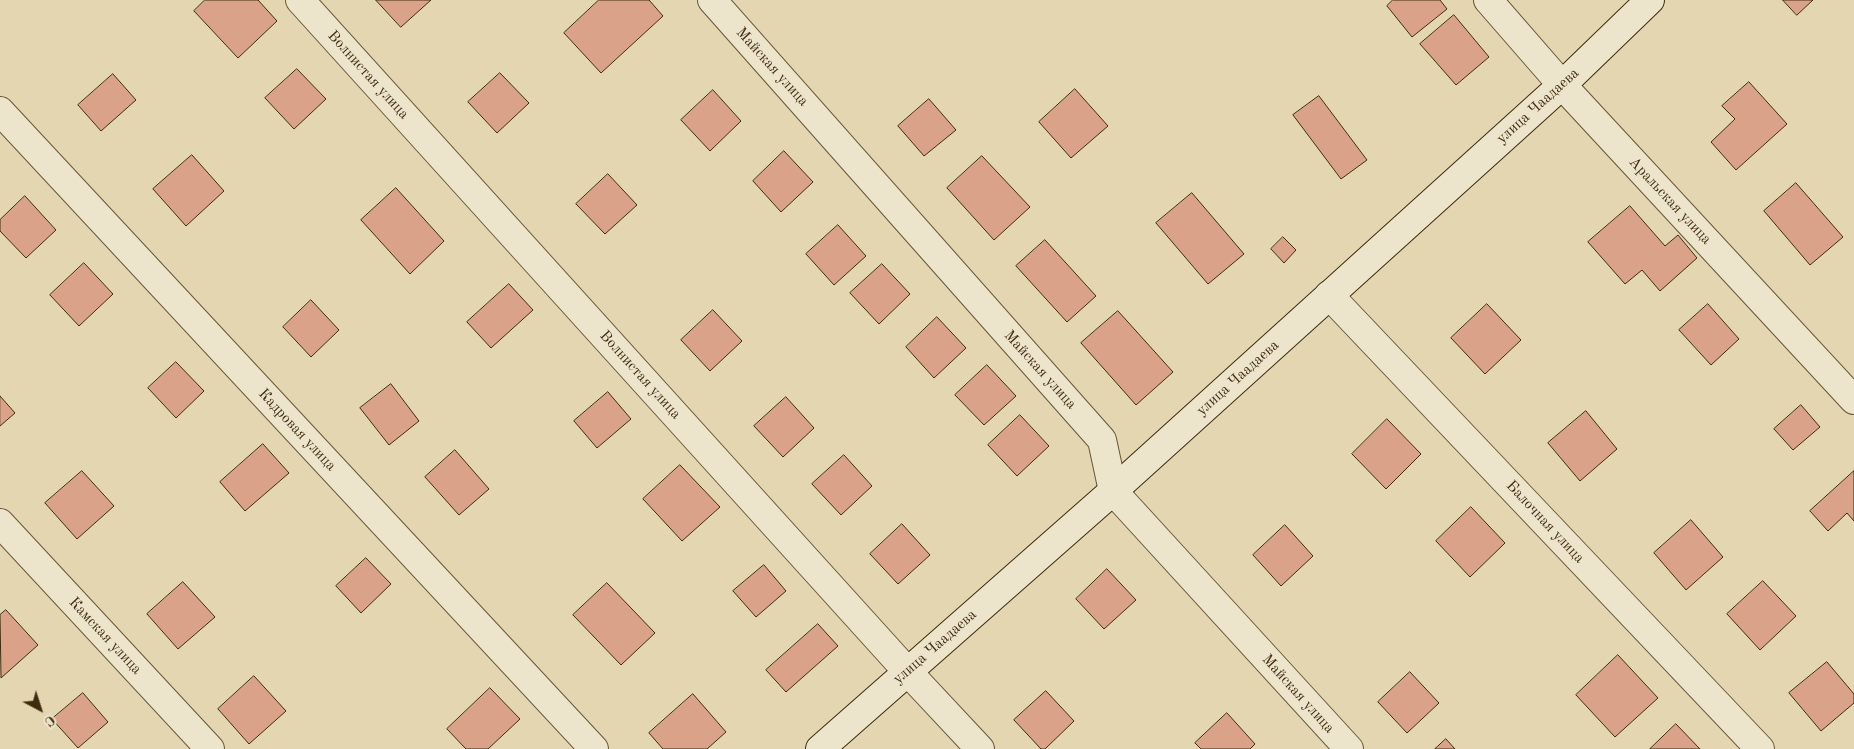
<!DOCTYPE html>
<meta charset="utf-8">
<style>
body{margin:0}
#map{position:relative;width:1854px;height:749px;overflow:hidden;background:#e3d6b0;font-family:"Old Standard TT",serif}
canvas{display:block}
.north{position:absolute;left:15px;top:684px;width:50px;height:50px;-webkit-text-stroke:4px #ede4cc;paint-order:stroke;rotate:140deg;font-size:14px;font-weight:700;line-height:20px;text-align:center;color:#3f2c0f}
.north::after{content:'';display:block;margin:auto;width:18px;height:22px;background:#3f2c0f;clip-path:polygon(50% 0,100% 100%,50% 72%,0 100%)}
</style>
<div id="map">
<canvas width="1854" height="749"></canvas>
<div class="north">С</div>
</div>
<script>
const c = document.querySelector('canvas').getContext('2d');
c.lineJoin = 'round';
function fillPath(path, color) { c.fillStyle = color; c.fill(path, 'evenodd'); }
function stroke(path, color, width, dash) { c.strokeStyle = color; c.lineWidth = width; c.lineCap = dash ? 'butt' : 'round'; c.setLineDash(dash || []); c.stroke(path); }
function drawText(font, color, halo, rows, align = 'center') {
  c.font = font + ' "Old Standard TT",serif'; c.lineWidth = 4.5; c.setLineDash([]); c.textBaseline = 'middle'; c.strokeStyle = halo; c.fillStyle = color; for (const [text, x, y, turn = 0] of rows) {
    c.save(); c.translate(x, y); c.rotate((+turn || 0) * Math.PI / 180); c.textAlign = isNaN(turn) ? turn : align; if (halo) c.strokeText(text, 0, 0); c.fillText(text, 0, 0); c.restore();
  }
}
const building = new Path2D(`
 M 205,0 L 258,0 L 277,21 L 238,58 L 194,11 Z
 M 376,0 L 431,0 L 401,27 Z
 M 599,0 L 649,0 L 663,16 L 601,73 L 564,33 Z
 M 1393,0 L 1440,0 L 1447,9 L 1412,37 L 1387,6 Z
 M 1783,0 L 1813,0 L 1797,15 Z
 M 1454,15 L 1489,57 L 1456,85 L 1420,44 Z
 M 297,69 L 326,99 L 294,129 L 265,98 Z
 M 500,73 L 529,103 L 497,133 L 468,102 Z
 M 113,74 L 136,100 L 101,131 L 78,105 Z
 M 1749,82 L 1787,124 L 1736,170 L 1711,142 L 1735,119 L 1722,106 Z
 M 1075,89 L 1108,126 L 1071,158 L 1039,122 Z
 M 713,90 L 741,121 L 710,151 L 681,120 Z
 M 1319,96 L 1367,160 L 1341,179 L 1293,115 Z
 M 929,99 L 956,130 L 924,156 L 898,126 Z
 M 784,151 L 813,182 L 781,212 L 753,181 Z
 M 192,155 L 224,191 L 186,226 L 153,189 Z
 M 982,156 L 1030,207 L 994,240 L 947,188 Z
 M 608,174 L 637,205 L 605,234 L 576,204 Z
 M 1796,183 L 1843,237 L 1810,265 L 1764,211 Z
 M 396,188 L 444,241 L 410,274 L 361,220 Z
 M 1192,193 L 1244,254 L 1208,284 L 1156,223 Z
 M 25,196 L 56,230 L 26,258 L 0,231 L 0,220 Z
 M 1630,206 L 1665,246 L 1678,235 L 1697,258 L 1660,291 L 1642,270 L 1625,284 L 1588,242 Z
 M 838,225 L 866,256 L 834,285 L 806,254 Z
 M 1283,237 L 1296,250 L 1284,263 L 1271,249 Z
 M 1045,240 L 1096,296 L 1067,322 L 1016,266 Z
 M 84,263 L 113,294 L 79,326 L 50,295 Z
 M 882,264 L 910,294 L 879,324 L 850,293 Z
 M 509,284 L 533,310 L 491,348 L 467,322 Z
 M 311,300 L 339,330 L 311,357 L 283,327 Z
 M 1487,304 L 1521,340 L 1485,374 L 1451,338 Z
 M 1708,304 L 1739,339 L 1711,365 L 1679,330 Z
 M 713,310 L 742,341 L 710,371 L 681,340 Z
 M 1118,311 L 1173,372 L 1136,405 L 1081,343 Z
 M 937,317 L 966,348 L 934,378 L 906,347 Z
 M 176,362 L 204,391 L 176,418 L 148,388 Z
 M 987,365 L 1016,396 L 984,425 L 955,395 Z
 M 391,384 L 419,421 L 389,445 L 360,408 Z
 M 608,392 L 631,419 L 597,448 L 574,421 Z
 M 0,396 L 15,413 L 0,426 Z
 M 786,397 L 814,428 L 783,457 L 754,426 Z
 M 1801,405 L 1820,427 L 1793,450 L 1774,429 Z
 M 1586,411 L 1617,449 L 1580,481 L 1548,443 Z
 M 1020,415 L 1049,446 L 1017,476 L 988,445 Z
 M 1387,419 L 1421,454 L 1386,489 L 1352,454 Z
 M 263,444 L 289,473 L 245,511 L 220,482 Z
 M 455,450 L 489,489 L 459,515 L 425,477 Z
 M 844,455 L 872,486 L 841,515 L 812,484 Z
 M 680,465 L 720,507 L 682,541 L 643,499 Z
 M 82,471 L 114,506 L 77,539 L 45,503 Z
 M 1854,471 L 1854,521 L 1847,513 L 1828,531 L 1810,511 Z
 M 1471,507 L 1505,543 L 1470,577 L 1436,541 Z
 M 1691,520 L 1723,557 L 1686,590 L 1654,553 Z
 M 902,524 L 930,555 L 898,584 L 870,554 Z
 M 1285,525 L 1313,556 L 1281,586 L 1253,555 Z
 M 366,558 L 391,584 L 361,613 L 336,586 Z
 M 764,565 L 786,591 L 756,617 L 733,591 Z
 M 1107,569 L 1136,600 L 1104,629 L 1076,599 Z
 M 1763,581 L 1796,616 L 1760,650 L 1727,614 Z
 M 183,582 L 215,617 L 178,649 L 147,614 Z
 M 607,583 L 655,633 L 621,665 L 573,615 Z
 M 6,610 L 38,645 L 1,678 L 0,615 Z
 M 818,624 L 838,646 L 786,692 L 766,670 Z
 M 1618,655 L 1658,698 L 1615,737 L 1576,695 Z
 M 1827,662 L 1854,694 L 1854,703 L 1821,731 L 1789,693 Z
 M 1410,672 L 1439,703 L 1407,733 L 1378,702 Z
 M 254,676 L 286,711 L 249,744 L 218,709 Z
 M 490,688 L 520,719 L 488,749 L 466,749 L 447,729 Z
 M 1046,691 L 1074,721 L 1045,749 L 1041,749 L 1014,720 Z
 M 83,693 L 108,722 L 78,748 L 52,719 Z
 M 693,694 L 726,732 L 707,749 L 663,749 L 649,733 Z
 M 1227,713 L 1255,744 L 1250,749 L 1201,749 L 1195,743 Z
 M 1676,724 L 1700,749 L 1650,749 Z
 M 1446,739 L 1455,749 L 1435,749 Z`);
const street = new Path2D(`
 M 300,0 L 907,671 L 980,749
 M 712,0 L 1102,440 L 1113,491 L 1349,749
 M 1488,0 L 1562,85 L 1854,400
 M 0,111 L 594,749
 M 1329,295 L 1760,749
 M 0,523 L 210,749`);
const secondary = new Path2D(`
 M 820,749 L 1113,491 L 1562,85 L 1650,0`);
const streetNames = [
 ["Майская улица",772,67,48],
 ["Волнистая улица",368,75,48],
 ["улица Чаадаева",1538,106,-42],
 ["Аральская улица",1670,201,47],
 ["Майская улица",1040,370,48],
 ["Волнистая улица",640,375,48],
 ["улица Чаадаева",1238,378,-42],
 ["Кадровая улица",297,430,47],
 ["Балочная улица",1545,522,47],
 ["Камская улица",105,636,47],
 ["улица Чаадаева",935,647,-41],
 ["Майская улица",1298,694,48]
];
fillPath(building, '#daa389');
stroke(building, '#3f2c0f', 1);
stroke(street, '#685637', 30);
stroke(secondary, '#3f2c0f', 30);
stroke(street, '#ede4cc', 28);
stroke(secondary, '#ede4cc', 28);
drawText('15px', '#3f2c0f', '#ede4cc', streetNames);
</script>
